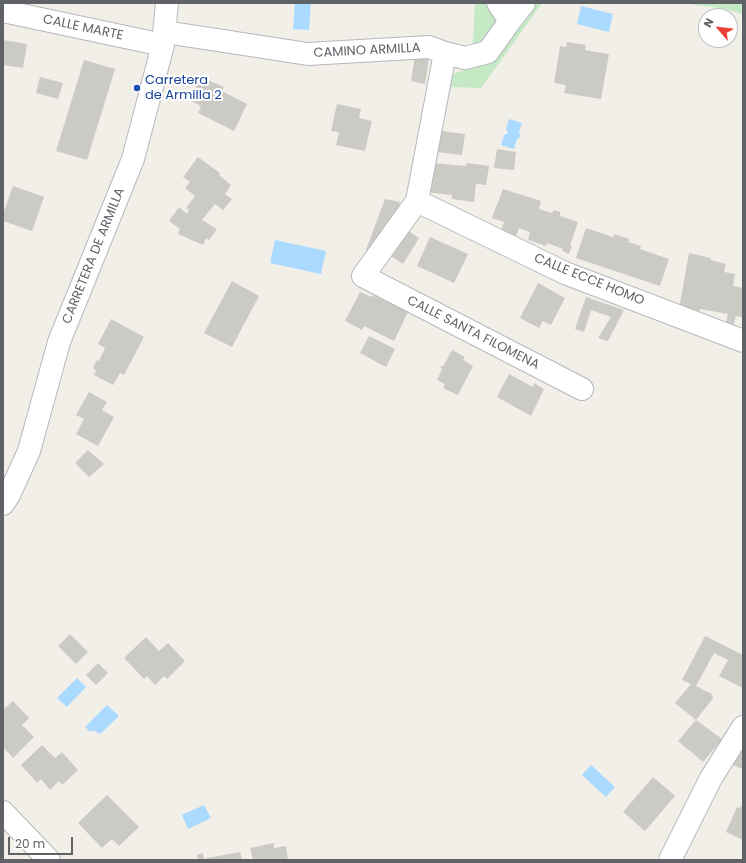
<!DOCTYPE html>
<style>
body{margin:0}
#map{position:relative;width:746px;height:863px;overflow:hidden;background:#f1efe8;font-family:Poppins,sans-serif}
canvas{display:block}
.frame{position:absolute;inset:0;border:4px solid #5f6368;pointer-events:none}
.north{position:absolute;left:698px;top:8px;width:40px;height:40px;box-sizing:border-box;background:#fff;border:1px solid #bfc1c3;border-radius:50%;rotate:298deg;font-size:11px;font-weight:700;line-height:16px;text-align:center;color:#5f6368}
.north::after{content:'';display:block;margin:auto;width:14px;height:18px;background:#ea4335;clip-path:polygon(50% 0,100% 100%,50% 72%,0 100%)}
.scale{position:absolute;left:8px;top:837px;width:65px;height:18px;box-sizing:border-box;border:2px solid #5f6368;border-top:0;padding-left:5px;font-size:12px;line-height:14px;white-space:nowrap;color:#5f6368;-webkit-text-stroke:3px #fff;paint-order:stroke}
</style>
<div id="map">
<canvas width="746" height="863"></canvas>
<div class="frame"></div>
<div class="north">N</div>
<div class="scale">20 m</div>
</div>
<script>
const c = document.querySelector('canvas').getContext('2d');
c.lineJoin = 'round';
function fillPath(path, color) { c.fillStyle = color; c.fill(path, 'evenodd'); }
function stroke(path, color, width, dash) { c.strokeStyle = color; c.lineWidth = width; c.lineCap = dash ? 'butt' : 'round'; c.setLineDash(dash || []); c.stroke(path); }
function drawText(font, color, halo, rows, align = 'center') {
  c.font = font + ' Poppins,sans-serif'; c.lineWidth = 4; c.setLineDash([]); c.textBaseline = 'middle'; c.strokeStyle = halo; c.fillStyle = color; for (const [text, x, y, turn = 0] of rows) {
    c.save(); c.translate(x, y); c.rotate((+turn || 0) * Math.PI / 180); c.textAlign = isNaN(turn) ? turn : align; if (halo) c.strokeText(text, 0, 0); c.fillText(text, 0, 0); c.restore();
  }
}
const green = new Path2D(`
 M 475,3 L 542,3 L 481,88 L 447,87 C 449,76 452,73 463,71 L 465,58 L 473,44 Z
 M 681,3 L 743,3 L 743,14 L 720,8 Z`);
const water = new Path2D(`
 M 295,3 L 311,3 L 309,30 L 293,29 Z
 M 581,6 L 613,14 L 609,32 L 577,24 Z
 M 509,119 L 522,123 L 519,132 L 521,136 L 517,139 L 514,149 L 501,145 L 504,135 L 508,133 L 506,129 Z
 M 275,240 L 326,251 L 321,274 L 270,263 Z
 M 77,678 L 86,687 L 67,707 L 57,698 Z
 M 107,705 L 119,716 L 100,734 L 95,731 L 89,731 L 85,727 Z
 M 591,765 L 615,787 L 606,797 L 582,775 Z
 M 204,805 L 211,818 L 188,829 L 182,815 Z`);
const building = new Path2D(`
 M 3,40 L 27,44 L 23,68 L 3,65 Z
 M 567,42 L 586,45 L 585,50 L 609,54 L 601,99 L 564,93 L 566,85 L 554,83 L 560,46 L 566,47 Z
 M 415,56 L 429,58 L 425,84 L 411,81 Z
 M 84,60 L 115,69 L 87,160 L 56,151 Z
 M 40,77 L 63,83 L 58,99 L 36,93 Z
 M 201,77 L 224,87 L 222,91 L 247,104 L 234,131 L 198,113 L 201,106 L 189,100 Z
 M 337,104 L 361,109 L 359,118 L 372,121 L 365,151 L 336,145 L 339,132 L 331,131 Z
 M 441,131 L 465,134 L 462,155 L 437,152 Z
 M 497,149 L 516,152 L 514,170 L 494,168 Z
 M 198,157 L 220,173 L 219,175 L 231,185 L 225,194 L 232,199 L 223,210 L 215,204 L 202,220 L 217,229 L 209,240 L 206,238 L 203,245 L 178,234 L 180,229 L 169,221 L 179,207 L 187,214 L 189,210 L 186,208 L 195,196 L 185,188 L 190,182 L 183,177 Z
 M 431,163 L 466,166 L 467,163 L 489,166 L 486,185 L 476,184 L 474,202 L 452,199 L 452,195 L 426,192 Z
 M 13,186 L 44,197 L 32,231 L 3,221 L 3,214 Z
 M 503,189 L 541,201 L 539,209 L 552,213 L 554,210 L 560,212 L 560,216 L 578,222 L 570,246 L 572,246 L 569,254 L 562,251 L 563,249 L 547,243 L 546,246 L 528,240 L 530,232 L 519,228 L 516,236 L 501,230 L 504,222 L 492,218 Z
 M 385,199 L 400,202 L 396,216 L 371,252 L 366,250 Z
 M 404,228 L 419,238 L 403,264 L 388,254 Z
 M 586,228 L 613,237 L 615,234 L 629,239 L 628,242 L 641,246 L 640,249 L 669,259 L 660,286 L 576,258 Z
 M 430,237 L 468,254 L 454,283 L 417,266 Z
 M 689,253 L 711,258 L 711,260 L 726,264 L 724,272 L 735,274 L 733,286 L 743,288 L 743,317 L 736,316 L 732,331 L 724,329 L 728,314 L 700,309 L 698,318 L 679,309 Z
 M 232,281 L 259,296 L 232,347 L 204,333 Z
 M 538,283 L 565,298 L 551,325 L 543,321 L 539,328 L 520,318 Z
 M 360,292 L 372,297 L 373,295 L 408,312 L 394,341 L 364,326 L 362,330 L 345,321 Z
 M 586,297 L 624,310 L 608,341 L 598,338 L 611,317 L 591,310 L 584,332 L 575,329 Z
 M 111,319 L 144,337 L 124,375 L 120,373 L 113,385 L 94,375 L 96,371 L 93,368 L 97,360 L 99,361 L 105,348 L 98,344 Z
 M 369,336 L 395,349 L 386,367 L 360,353 Z
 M 452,350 L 465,357 L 463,360 L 473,366 L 458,395 L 443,388 L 445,384 L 437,380 L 442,369 L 440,367 L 444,365 Z
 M 509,374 L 533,387 L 534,383 L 544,389 L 531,416 L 497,397 Z
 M 89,392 L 107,402 L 102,410 L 114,417 L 98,446 L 76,434 L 84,419 L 76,415 Z
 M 88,450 L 104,464 L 89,477 L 75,463 Z
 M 70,634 L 88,652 L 76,664 L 58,646 Z
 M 705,636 L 743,655 L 743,688 L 719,676 L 728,660 L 714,653 L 696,686 L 712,694 L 711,696 L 714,697 L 696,720 L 722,739 L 703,762 L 678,741 L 696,720 L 675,703 L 691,684 L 682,680 Z
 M 146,637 L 159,651 L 168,643 L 185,661 L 167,679 L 164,676 L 155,685 L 147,676 L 144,679 L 124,658 Z
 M 98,663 L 108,673 L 96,685 L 86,675 Z
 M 13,701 L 29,718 L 22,725 L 34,737 L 13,758 L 3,747 L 3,710 Z
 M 743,736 L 743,769 L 727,763 Z
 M 42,745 L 55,758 L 62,752 L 78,770 L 62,785 L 59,781 L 50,790 L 41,779 L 37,783 L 21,765 Z
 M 653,777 L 675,796 L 645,831 L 623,812 Z
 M 107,795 L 139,827 L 119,846 L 112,839 L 102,848 L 78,823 Z
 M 743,803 L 743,840 L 726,832 L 737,807 L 740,808 Z
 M 274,843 L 274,848 L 286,846 L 288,860 L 253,860 L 250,848 Z
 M 240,852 L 242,860 L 207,860 L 207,858 Z
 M 203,853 L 204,860 L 198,860 L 197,855 Z`);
const minor = new Path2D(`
 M 3,11 L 163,45
 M 510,21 L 524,3
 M 165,32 L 308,54 L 429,47 L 445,53 L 417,201 L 363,276 L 582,389
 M 445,53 L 465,58 L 488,52 L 510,21 L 498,3
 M 417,201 L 565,273 L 743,341
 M 3,504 L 9,495 L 29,451 L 59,342 L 133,159 L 163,45 L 167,3
 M 3,812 L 49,860
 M 670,860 L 711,778 L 743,727`);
const markers = [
 [137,88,4,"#1a4fb4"]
];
const streetNames = [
 ["CALLE MARTE",83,28,12],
 ["CAMINO ARMILLA",367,51,-3],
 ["CARRETERA DE ARMILLA",94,256,-68],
 ["CALLE ECCE HOMO",589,280,22],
 ["CALLE SANTA FILOMENA",473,333,27]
];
const transitNames = [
 ["Carretera",145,81],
 ["de Armilla 2",145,96]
];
fillPath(green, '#c5e8c5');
fillPath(water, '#aadaff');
fillPath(building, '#cccac5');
stroke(minor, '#b5b8bc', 24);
stroke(minor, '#fff', 22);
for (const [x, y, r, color] of markers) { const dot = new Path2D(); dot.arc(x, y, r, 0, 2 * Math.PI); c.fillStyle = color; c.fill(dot); stroke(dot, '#fff', 1.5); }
drawText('13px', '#5f6368', '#fff', streetNames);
drawText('13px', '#164399', '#fff', transitNames, 'left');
</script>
